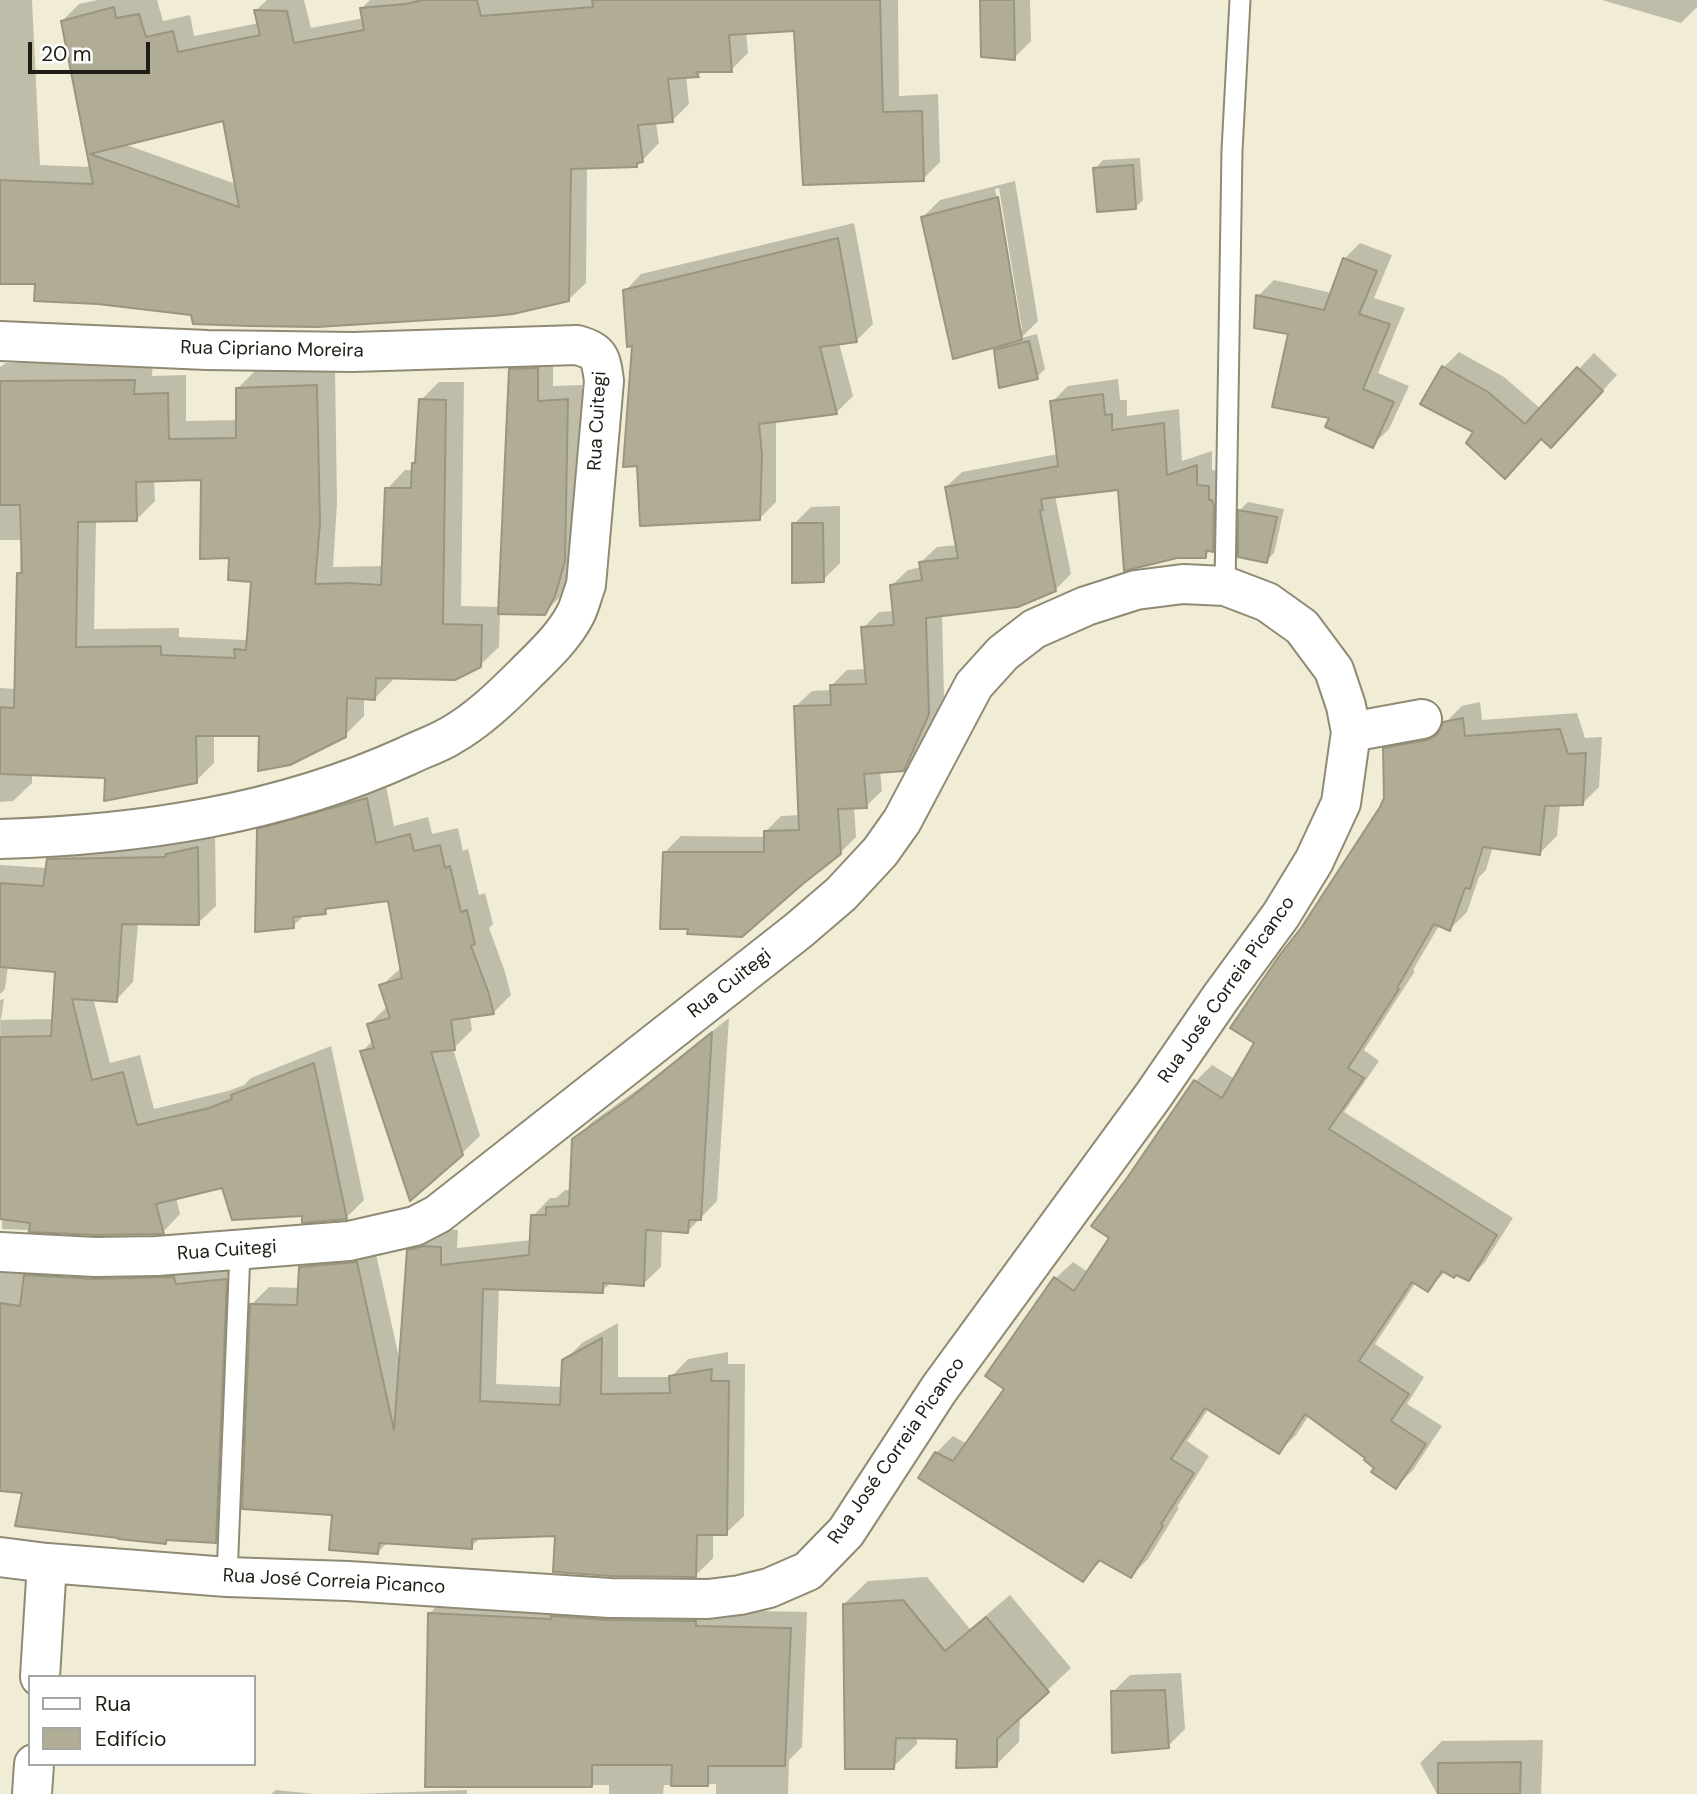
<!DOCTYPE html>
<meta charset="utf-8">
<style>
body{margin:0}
#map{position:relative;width:1697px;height:1794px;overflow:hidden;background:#f1ecd5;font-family:"DM Sans",sans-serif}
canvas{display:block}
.legend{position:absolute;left:28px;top:1675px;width:228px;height:91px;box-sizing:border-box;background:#fff;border:2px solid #a5a5a1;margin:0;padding:9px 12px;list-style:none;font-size:21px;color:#1f1d15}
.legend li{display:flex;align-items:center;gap:14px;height:35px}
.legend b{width:35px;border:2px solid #a5a5a1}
.scale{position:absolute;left:28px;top:42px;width:122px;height:32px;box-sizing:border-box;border:4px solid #1f1d15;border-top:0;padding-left:9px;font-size:21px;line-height:24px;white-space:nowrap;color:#1f1d15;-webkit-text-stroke:5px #fff;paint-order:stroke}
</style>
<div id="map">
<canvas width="1697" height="1794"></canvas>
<ul class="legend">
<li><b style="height:9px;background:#fff"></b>Rua</li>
<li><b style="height:19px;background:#b1ac96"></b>Edifício</li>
</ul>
<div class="scale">20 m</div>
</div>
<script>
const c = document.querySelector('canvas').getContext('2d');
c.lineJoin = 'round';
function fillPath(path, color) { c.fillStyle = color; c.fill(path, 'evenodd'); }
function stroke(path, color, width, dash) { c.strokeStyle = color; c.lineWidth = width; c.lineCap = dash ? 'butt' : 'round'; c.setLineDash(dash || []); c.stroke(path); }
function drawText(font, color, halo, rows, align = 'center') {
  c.font = font + ' "DM Sans",sans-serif'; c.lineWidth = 7; c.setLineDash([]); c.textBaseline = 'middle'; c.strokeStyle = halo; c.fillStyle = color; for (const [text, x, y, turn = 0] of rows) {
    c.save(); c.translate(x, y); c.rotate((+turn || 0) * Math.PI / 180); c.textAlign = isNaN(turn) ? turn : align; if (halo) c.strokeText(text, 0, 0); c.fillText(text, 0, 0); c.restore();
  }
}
const shadow = new Path2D(`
 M 0,0 L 32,0 L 40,165 L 92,167 L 62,21 L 79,4 L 97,0 L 157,0 L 163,21 L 190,15 L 194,36 L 259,23 L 256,10 L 267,0 L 304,0 L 311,28 L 364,18 L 362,8 L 370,0 L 898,0 L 899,96 L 938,94 L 940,162 L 923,179 L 795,30 L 746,32 L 748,53 L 731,70 L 703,70 L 699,75 L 686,76 L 689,104 L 672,121 L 656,122 L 659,143 L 637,166 L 587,167 L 586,283 L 568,300 L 193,313 L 37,283 L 0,283 ZM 225,119 L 236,184 L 124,144 Z
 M 982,0 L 1030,0 L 1031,41 L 1014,58 Z
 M 1602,0 L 1697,0 L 1697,7 L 1681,23 Z
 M 1140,158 L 1143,200 L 1135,208 L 1095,169 L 1103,160 Z
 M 1015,181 L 1038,321 L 1021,338 L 1037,334 L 1045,369 L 1037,377 L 996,351 L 1003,343 L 923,217 L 940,200 ZM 999,188 L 1022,329 L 1018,329 L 995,189 Z
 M 854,223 L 873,324 L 857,340 L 839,343 L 853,396 L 837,412 L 776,420 L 776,502 L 760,518 L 634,344 L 625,291 L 641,274 Z
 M 1360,243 L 1392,255 L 1374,298 L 1405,308 L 1378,373 L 1409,386 L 1389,429 L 1373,445 L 1331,416 L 1290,333 L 1258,296 L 1274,280 L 1332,293 L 1344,259 Z
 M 1459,352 L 1504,377 L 1541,409 L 1594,353 L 1617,375 L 1566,431 L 1542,437 L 1476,432 L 1423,403 L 1444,367 Z
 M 553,353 L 553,386 L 582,385 L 580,544 L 572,573 L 560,597 L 544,613 L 500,613 L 499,647 L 480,665 L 393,677 L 393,680 L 375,698 L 364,698 L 364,716 L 345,735 L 214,734 L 214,763 L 196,781 L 32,773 L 32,783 L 13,801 L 0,802 L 0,688 L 16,689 L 21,540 L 0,540 L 0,367 L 6,363 L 153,362 L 152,376 L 186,375 L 186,421 L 238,420 L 238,388 L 256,370 L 335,368 L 337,503 L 333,567 L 384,566 L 387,489 L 405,470 L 413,470 L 413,464 L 417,460 L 421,400 L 439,382 L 464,382 L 461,606 L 500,607 L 511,370 L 526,354 ZM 154,479 L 203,479 L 230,556 L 253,580 L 249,637 L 245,640 L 179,637 L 179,628 L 94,629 L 96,520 L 136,520 L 155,501 Z
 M 1118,379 L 1120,400 L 1127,400 L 1127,416 L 1179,409 L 1182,461 L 1212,451 L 1212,470 L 1224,471 L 1228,534 L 1205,556 L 1119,488 L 1055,496 L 1071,574 L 1055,590 L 942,614 L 944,697 L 919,753 L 903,769 L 880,771 L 882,791 L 866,806 L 854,807 L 856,837 L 840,853 L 665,852 L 681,836 L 766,837 L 766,831 L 781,816 L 801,815 L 796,706 L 812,691 L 832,690 L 831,686 L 847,670 L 866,669 L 863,628 L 879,612 L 894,611 L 892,585 L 908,570 L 922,567 L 921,562 L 937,547 L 957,545 L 946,487 L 962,472 L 1058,454 L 1052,402 L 1068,386 Z
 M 1248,502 L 1284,509 L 1274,553 L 1266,561 L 1239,555 L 1240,510 Z
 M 840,506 L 840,563 L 823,580 L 794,524 L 811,507 Z
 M 1480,702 L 1482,720 L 1577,713 L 1585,738 L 1602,737 L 1599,787 L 1582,804 L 1560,804 L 1557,836 L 1540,853 L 1493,846 L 1486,870 L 1479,877 L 1467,912 L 1450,929 L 1440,924 L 1413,970 L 1415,971 L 1364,1050 L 1379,1061 L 1344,1112 L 1513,1218 L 1485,1262 L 1469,1279 L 1446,1271 L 1428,1290 L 1416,1282 L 1375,1344 L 1424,1377 L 1407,1404 L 1442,1426 L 1413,1470 L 1396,1487 L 1368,1457 L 1309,1415 L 1296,1435 L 1279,1452 L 1209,1408 L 1187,1441 L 1209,1456 L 1177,1507 L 1179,1508 L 1148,1559 L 1131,1576 L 1102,1560 L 1083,1579 L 936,1453 L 953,1436 L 967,1444 L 1007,1388 L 1056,1278 L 1073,1262 L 1088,1272 L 1111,1237 L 1196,1081 L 1212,1065 L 1235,1079 L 1257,1043 L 1303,929 L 1381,808 L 1386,798 L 1385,749 L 1402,732 L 1444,724 L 1462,706 Z
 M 385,781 L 394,826 L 428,817 L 432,834 L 458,828 L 463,851 L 468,849 L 479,895 L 485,893 L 493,924 L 489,928 L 505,972 L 511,995 L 493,1013 L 470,1016 L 472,1030 L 453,1049 L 480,1136 L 461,1154 L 362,1052 L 373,1040 L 369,1024 L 388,1006 L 381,986 L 402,967 L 390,899 L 330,907 L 325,912 L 306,914 L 293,926 L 259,830 L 277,812 Z
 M 215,831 L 216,906 L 198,923 L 138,923 L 133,982 L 116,1000 L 93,998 L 110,1063 L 140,1055 L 154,1109 L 228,1091 L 244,1085 L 251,1078 L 331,1046 L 364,1200 L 347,1217 L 303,1221 L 304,1214 L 223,1185 L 176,1197 L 180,1214 L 163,1232 L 95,1233 L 2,1229 L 0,1000 L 4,999 L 1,1020 L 53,1019 L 57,970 L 8,966 L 5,989 L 0,994 L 0,865 L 47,868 L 48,860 L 66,842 Z
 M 729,1018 L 717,1201 L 688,1231 L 662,1229 L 661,1267 L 643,1284 L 612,1282 L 602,1291 L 499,1288 L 496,1384 L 563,1387 L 564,1361 L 582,1343 L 618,1323 L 618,1377 L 671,1377 L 688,1359 L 728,1352 L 728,1364 L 745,1364 L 744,1516 L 726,1533 L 713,1533 L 713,1558 L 696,1575 L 557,1534 L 481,1537 L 471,1547 L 388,1542 L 378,1552 L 334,1514 L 252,1304 L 269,1287 L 300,1288 L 301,1268 L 318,1250 L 374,1245 L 400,1362 L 408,1251 L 426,1234 L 442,1229 L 458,1230 L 457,1248 L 532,1240 L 533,1216 L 550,1198 L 556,1198 L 565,1190 L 572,1190 L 574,1140 L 592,1122 L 648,1082 Z
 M 0,1247 L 243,1263 L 233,1524 L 215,1541 L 168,1539 L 165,1542 L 25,1491 L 0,1489 Z
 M 927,1577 L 970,1629 L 1010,1595 L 1071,1668 L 1020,1716 L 1019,1742 L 996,1765 L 959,1737 L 917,1736 L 917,1744 L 893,1767 L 844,1604 L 868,1581 Z
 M 447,1596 L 712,1610 L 807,1612 L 802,1747 L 789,1760 L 788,1794 L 716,1794 L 716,1784 L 664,1785 L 663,1794 L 609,1794 L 609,1785 L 426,1785 L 430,1613 Z
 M 1181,1673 L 1185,1729 L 1168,1746 L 1113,1692 L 1130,1675 Z
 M 1543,1740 L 1541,1794 L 1437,1794 L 1420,1763 L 1442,1741 Z
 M 276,1790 L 314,1794 L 271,1794 Z
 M 467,1790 L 467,1794 L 356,1794 Z`);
const building = new Path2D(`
 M 423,0 L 477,0 L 481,16 L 593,7 L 592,0 L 880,0 L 883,112 L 922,111 L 924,181 L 803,185 L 794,31 L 729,35 L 732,72 L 696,72 L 699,77 L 668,79 L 673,122 L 638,125 L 643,162 L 637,163 L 637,167 L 571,169 L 569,301 L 513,314 L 494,316 L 317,327 L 249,326 L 193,324 L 191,315 L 98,304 L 34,301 L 35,284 L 0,284 L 0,180 L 93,184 L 61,21 L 114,7 L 116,18 L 139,14 L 146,37 L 173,31 L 178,52 L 260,35 L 254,10 L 287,11 L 294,43 L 364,30 L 360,8 L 405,4 ZM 223,121 L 239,207 L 90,154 Z
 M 980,0 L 1014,0 L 1015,60 L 981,57 Z
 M 1133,165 L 1136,209 L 1097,212 L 1093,168 Z
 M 998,197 L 1022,340 L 953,359 L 921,217 Z
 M 838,238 L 857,342 L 820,347 L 837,414 L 759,424 L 762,454 L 760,520 L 640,526 L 637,466 L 623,467 L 632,346 L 627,347 L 623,290 Z
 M 1343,258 L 1377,271 L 1359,314 L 1390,324 L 1363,389 L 1394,402 L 1373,448 L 1325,427 L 1329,418 L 1272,407 L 1288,334 L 1254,328 L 1256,295 L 1324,310 Z
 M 1029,341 L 1038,379 L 999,388 L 994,350 Z
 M 1442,366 L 1488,392 L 1525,424 L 1577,367 L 1603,391 L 1551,448 L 1541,439 L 1505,479 L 1466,443 L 1473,432 L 1420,404 Z
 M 538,368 L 538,401 L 568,399 L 565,561 L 555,596 L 545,615 L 498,614 L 509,369 Z
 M 135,380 L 134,394 L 168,393 L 169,439 L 236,438 L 236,388 L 317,385 L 320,523 L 315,584 L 350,583 L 381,585 L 385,488 L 411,488 L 412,463 L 415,463 L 419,399 L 446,400 L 443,624 L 482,625 L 481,667 L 455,680 L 376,678 L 375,700 L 347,698 L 346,737 L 290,765 L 258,771 L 259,736 L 196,736 L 197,783 L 104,801 L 105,778 L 0,774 L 0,707 L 14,708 L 17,573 L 22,573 L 20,505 L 0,505 L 0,381 ZM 201,480 L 200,559 L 229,558 L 228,580 L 251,582 L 246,650 L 234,649 L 235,658 L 161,655 L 161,646 L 76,647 L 78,522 L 137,521 L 136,482 Z
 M 1103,394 L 1105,415 L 1112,414 L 1112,430 L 1164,423 L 1167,475 L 1197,465 L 1197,485 L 1209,486 L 1209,500 L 1212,500 L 1214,505 L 1213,552 L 1206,550 L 1206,558 L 1177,558 L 1124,571 L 1118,490 L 1041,499 L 1043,510 L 1040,511 L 1056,591 L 1018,607 L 926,618 L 929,714 L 904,771 L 864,774 L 867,808 L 838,809 L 841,854 L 804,883 L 742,937 L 687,934 L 688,929 L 660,929 L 663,852 L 764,852 L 764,831 L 799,830 L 794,706 L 831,705 L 830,685 L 866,684 L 861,627 L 894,625 L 890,585 L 922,580 L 919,562 L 958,558 L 945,487 L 1058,466 L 1050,401 Z
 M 1238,510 L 1277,517 L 1267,563 L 1238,557 Z
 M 792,523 L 823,523 L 824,582 L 792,583 Z
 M 1463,718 L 1465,736 L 1560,729 L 1568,754 L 1586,753 L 1583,805 L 1545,806 L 1540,855 L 1483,847 L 1470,889 L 1465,888 L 1450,931 L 1434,924 L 1397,988 L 1399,989 L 1348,1068 L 1364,1078 L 1329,1129 L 1497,1235 L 1469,1281 L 1456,1275 L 1454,1278 L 1442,1271 L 1428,1292 L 1412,1282 L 1359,1361 L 1409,1394 L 1391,1421 L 1426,1444 L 1396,1489 L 1371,1472 L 1374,1468 L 1364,1460 L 1365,1458 L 1305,1414 L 1279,1454 L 1205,1408 L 1171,1459 L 1194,1473 L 1161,1524 L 1163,1526 L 1131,1578 L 1099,1560 L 1083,1582 L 918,1478 L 935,1452 L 953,1461 L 1004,1389 L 985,1376 L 1054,1277 L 1074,1291 L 1109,1238 L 1091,1226 L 1127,1178 L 1194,1080 L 1222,1098 L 1254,1043 L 1230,1028 L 1279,956 L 1301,928 L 1380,807 L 1384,798 L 1383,748 L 1427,740 L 1437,735 L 1443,722 Z
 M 367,798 L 376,843 L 410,834 L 414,851 L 440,845 L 445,868 L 450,866 L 461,912 L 467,910 L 475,944 L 471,946 L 488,991 L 494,1014 L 451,1020 L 455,1050 L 431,1052 L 463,1155 L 410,1201 L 360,1051 L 374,1048 L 367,1024 L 390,1018 L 379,985 L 402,978 L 388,901 L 325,909 L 326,914 L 293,917 L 294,928 L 255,932 L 257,829 Z
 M 198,847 L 199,925 L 122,924 L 117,1002 L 72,999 L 92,1080 L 123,1072 L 137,1125 L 209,1108 L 232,1099 L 231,1095 L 314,1063 L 347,1219 L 302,1223 L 302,1216 L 232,1220 L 222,1188 L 156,1204 L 164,1234 L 95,1235 L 29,1232 L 30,1223 L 0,1219 L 0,1037 L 51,1036 L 55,972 L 0,967 L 0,883 L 43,886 L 47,859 L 165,857 L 166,854 Z
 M 712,1032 L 701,1220 L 689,1220 L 688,1233 L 646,1230 L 644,1286 L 603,1283 L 603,1293 L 483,1289 L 480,1401 L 560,1405 L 562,1360 L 602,1338 L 601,1394 L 670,1393 L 669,1376 L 712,1369 L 711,1381 L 729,1381 L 727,1535 L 697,1535 L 696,1577 L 611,1576 L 553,1572 L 555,1536 L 472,1539 L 472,1549 L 379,1543 L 378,1554 L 329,1550 L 332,1515 L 242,1509 L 250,1304 L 297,1305 L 299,1267 L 357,1262 L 394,1430 L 407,1250 L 424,1246 L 441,1247 L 441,1265 L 529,1255 L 531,1215 L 546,1215 L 546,1207 L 569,1206 L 572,1139 L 629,1099 Z
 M 24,1275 L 95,1279 L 174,1277 L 176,1284 L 227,1279 L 216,1543 L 166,1540 L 166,1544 L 118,1539 L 118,1538 L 15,1526 L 22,1493 L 0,1491 L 0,1303 L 20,1306 Z
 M 903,1600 L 945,1651 L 986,1617 L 1049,1692 L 997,1739 L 997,1767 L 956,1768 L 957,1739 L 896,1738 L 894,1769 L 845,1769 L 843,1604 Z
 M 428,1613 L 551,1619 L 551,1616 L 609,1620 L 696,1621 L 696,1626 L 791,1628 L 785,1766 L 708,1766 L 708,1786 L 671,1786 L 672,1765 L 592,1765 L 592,1787 L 425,1787 Z
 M 1165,1690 L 1169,1748 L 1112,1753 L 1111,1691 Z
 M 1521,1762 L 1520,1794 L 1438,1794 L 1438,1763 Z`);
const lane = new Path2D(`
 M 1225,586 L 1232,151 L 1240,0
 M 227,1577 L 240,1251`);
const street = new Path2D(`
 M 0,341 L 207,350 L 353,352 L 577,345 C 600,351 601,358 604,381 L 586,585 C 582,595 580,606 575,615 C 563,638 542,657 524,675 C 502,697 477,721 450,736 C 437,744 421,749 407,756 C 279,814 140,835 0,839
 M 1351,732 L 1422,719
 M 0,1252 L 95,1257 L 157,1256 L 349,1241 L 415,1226 L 438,1214 L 799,930 L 841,894 L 880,852 L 902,821 L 974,685 L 1003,653 L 1034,629 L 1086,606 L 1136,590 L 1183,584 L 1225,586 L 1267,602 L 1302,627 L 1334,670 L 1346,706 L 1351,732 L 1341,803 L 1314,861 L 1281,915 L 1221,997 L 1153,1096 L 939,1389 L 846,1532 L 808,1571 L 769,1588 L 740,1595 L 708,1599 L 610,1598 L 348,1581 L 227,1577 L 47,1563 L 0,1557
 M 40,1677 L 47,1563
 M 32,1794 L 34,1764`);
const streetNames = [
 ["Rua Cipriano Moreira",272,350,1],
 ["Rua Cuitegi",598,421,-87],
 ["Rua Cuitegi",730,984,-38],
 ["Rua José Correia Picanco",1227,990,-55],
 ["Rua Cuitegi",227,1251,-4],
 ["Rua José Correia Picanco",897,1451,-55],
 ["Rua José Correia Picanco",334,1582,3]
];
fillPath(shadow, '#0003');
fillPath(building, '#b1ac96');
stroke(building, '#9a957f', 2);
stroke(lane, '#8f8a74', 23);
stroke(street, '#8f8a74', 42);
stroke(lane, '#fff', 19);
stroke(street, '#fff', 38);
drawText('19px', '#1f1d15', '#fff', streetNames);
</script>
